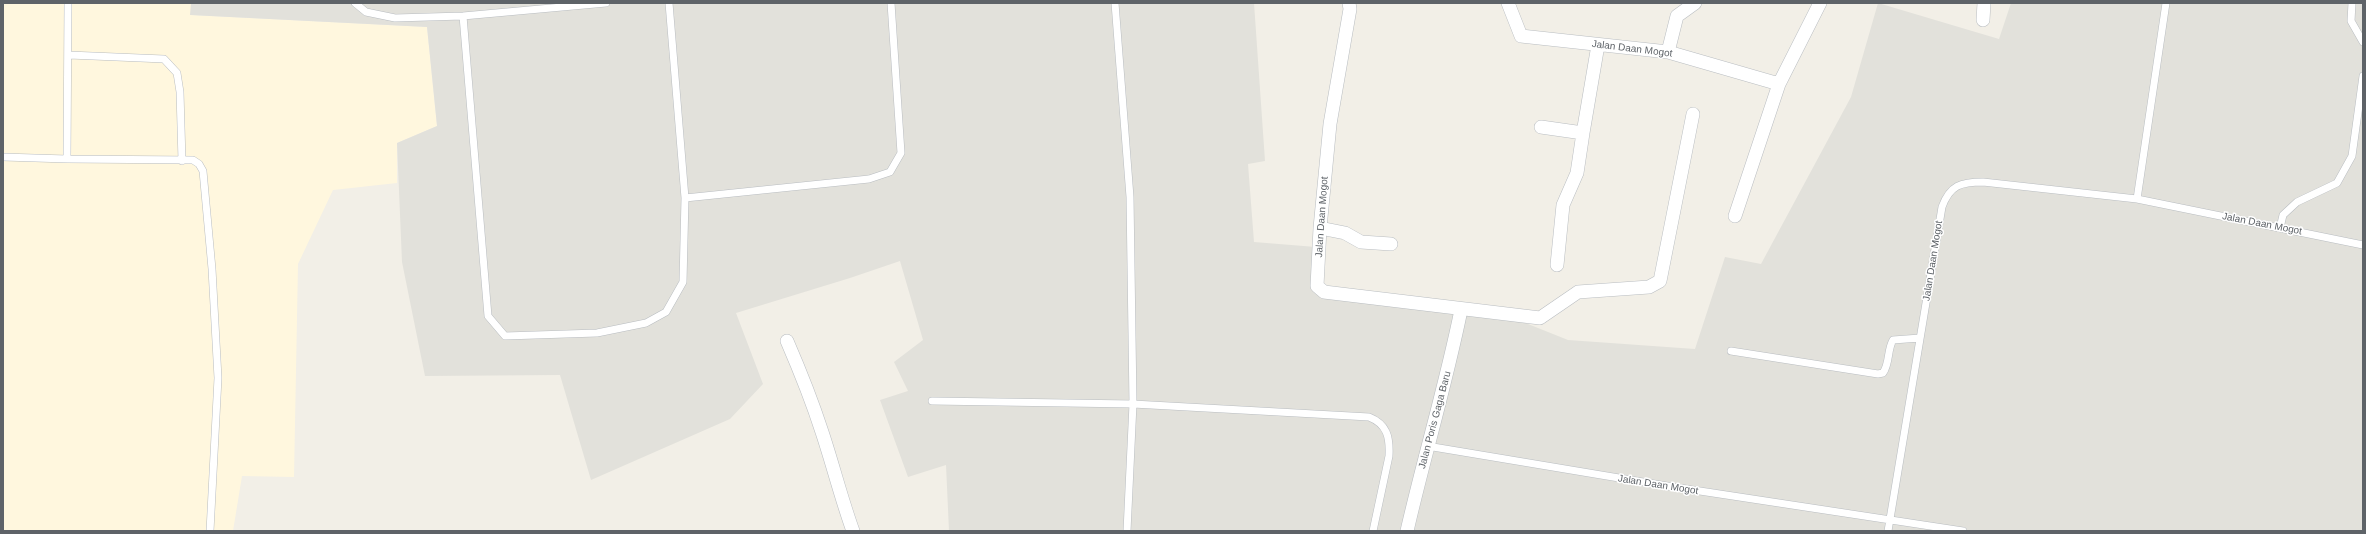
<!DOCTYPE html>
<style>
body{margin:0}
#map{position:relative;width:2366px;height:534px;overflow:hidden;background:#f2efe7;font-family:Arial,sans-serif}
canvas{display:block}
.frame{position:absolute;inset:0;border:4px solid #5e6368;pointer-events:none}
</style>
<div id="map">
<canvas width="2366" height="534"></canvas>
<div class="frame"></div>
</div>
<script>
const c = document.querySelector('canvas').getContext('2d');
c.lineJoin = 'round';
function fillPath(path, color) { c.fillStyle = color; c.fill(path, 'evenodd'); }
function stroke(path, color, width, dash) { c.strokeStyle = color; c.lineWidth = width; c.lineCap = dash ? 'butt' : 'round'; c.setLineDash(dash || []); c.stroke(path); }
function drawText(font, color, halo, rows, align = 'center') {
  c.font = font + ' Arial,sans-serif'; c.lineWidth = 3; c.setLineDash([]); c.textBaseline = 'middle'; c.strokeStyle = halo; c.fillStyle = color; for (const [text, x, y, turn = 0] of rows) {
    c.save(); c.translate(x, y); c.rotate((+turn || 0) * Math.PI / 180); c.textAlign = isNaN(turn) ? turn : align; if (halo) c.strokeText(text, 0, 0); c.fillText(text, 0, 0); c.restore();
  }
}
const commercial = new Path2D(`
 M 3,3 L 191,3 L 191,15 L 427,27 L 437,126 L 397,143 L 397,183 L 333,190 L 298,264 L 294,477 L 242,476 L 233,531 L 3,531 Z`);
const industrial = new Path2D(`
 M 191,3 L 1254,3 L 1265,161 L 1248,164 L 1254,242 L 1316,247 L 1311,289 L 1400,296 L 1513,318 L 1568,340 L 1695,349 L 1725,257 L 1761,264 L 1851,97 L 1878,3 L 1999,39 L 2011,3 L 2363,3 L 2363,531 L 949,531 L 946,465 L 908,477 L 880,400 L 908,391 L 894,362 L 923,340 L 900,261 L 850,278 L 736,313 L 763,384 L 730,419 L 591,480 L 560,375 L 425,376 L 402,262 L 397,143 L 437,126 L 427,27 L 190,15 Z`);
const lane = new Path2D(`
 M 355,3 L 366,12 L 395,18 L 463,16 L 606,3
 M 1115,3 L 1130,197 L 1133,404 L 1127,531
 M 2352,3 L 2351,21 L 2363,42
 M 463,16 L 488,316 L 505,336 L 597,333 L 646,323 L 666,312 L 683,282 L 685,198 L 669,3
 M 69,55 L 164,59 L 177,73 L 180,92 L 182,161
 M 3,157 L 67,159 L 68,3
 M 67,159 L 193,160 L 199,164 L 203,171 L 212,269 L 218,378 L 210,531
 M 685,198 L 869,179 L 890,172 L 901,153 L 891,3
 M 2137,199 L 2166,3
 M 2280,228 L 2283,215 L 2297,202 L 2337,183 L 2352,156 L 2363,76
 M 1731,351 L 1878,374 L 1883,373 C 1890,363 1887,350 1893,340 L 1920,338
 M 932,401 L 1133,404 L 1369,417 C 1387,424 1390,437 1389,456 L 1373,531
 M 1427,446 L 1667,486 L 1963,531
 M 1888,531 L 1942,207 C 1950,185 1961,182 1983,182 L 2137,199 L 2363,245`);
const street = new Path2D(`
 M 1349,3 L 1350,9 L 1330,124 L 1320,228 L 1317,286 L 1324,292 L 1540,318 L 1578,292 L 1649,287 L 1660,281 L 1693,114
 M 1508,3 L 1521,36 L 1668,52 L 1779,84
 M 1983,20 L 1984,3
 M 1668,52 L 1677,16 L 1695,3
 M 1541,127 L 1583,133 L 1598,45
 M 1735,216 L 1779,84 L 1820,3
 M 1320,228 L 1345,233 L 1361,242 L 1391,244
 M 1557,265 L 1563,205 L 1577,173 L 1583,133
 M 787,341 C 800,371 812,401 822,432 C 833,465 841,498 853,531
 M 1407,531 C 1424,457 1446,384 1461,310`);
const streetNames = [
 ["Jalan Daan Mogot",1632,49,7],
 ["Jalan Daan Mogot",1322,217,-86],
 ["Jalan Daan Mogot",2262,224,11],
 ["Jalan Daan Mogot",1933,261,-81],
 ["Jalan Poris Gaga Baru",1435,420,-75],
 ["Jalan Daan Mogot",1658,485,9]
];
fillPath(commercial, '#fff7de');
fillPath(industrial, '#e2e1db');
stroke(lane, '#b9bdc1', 8);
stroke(street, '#b9bdc1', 14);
stroke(lane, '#fff', 7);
stroke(street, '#fff', 13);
drawText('10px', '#5e6368', '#fff', streetNames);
</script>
